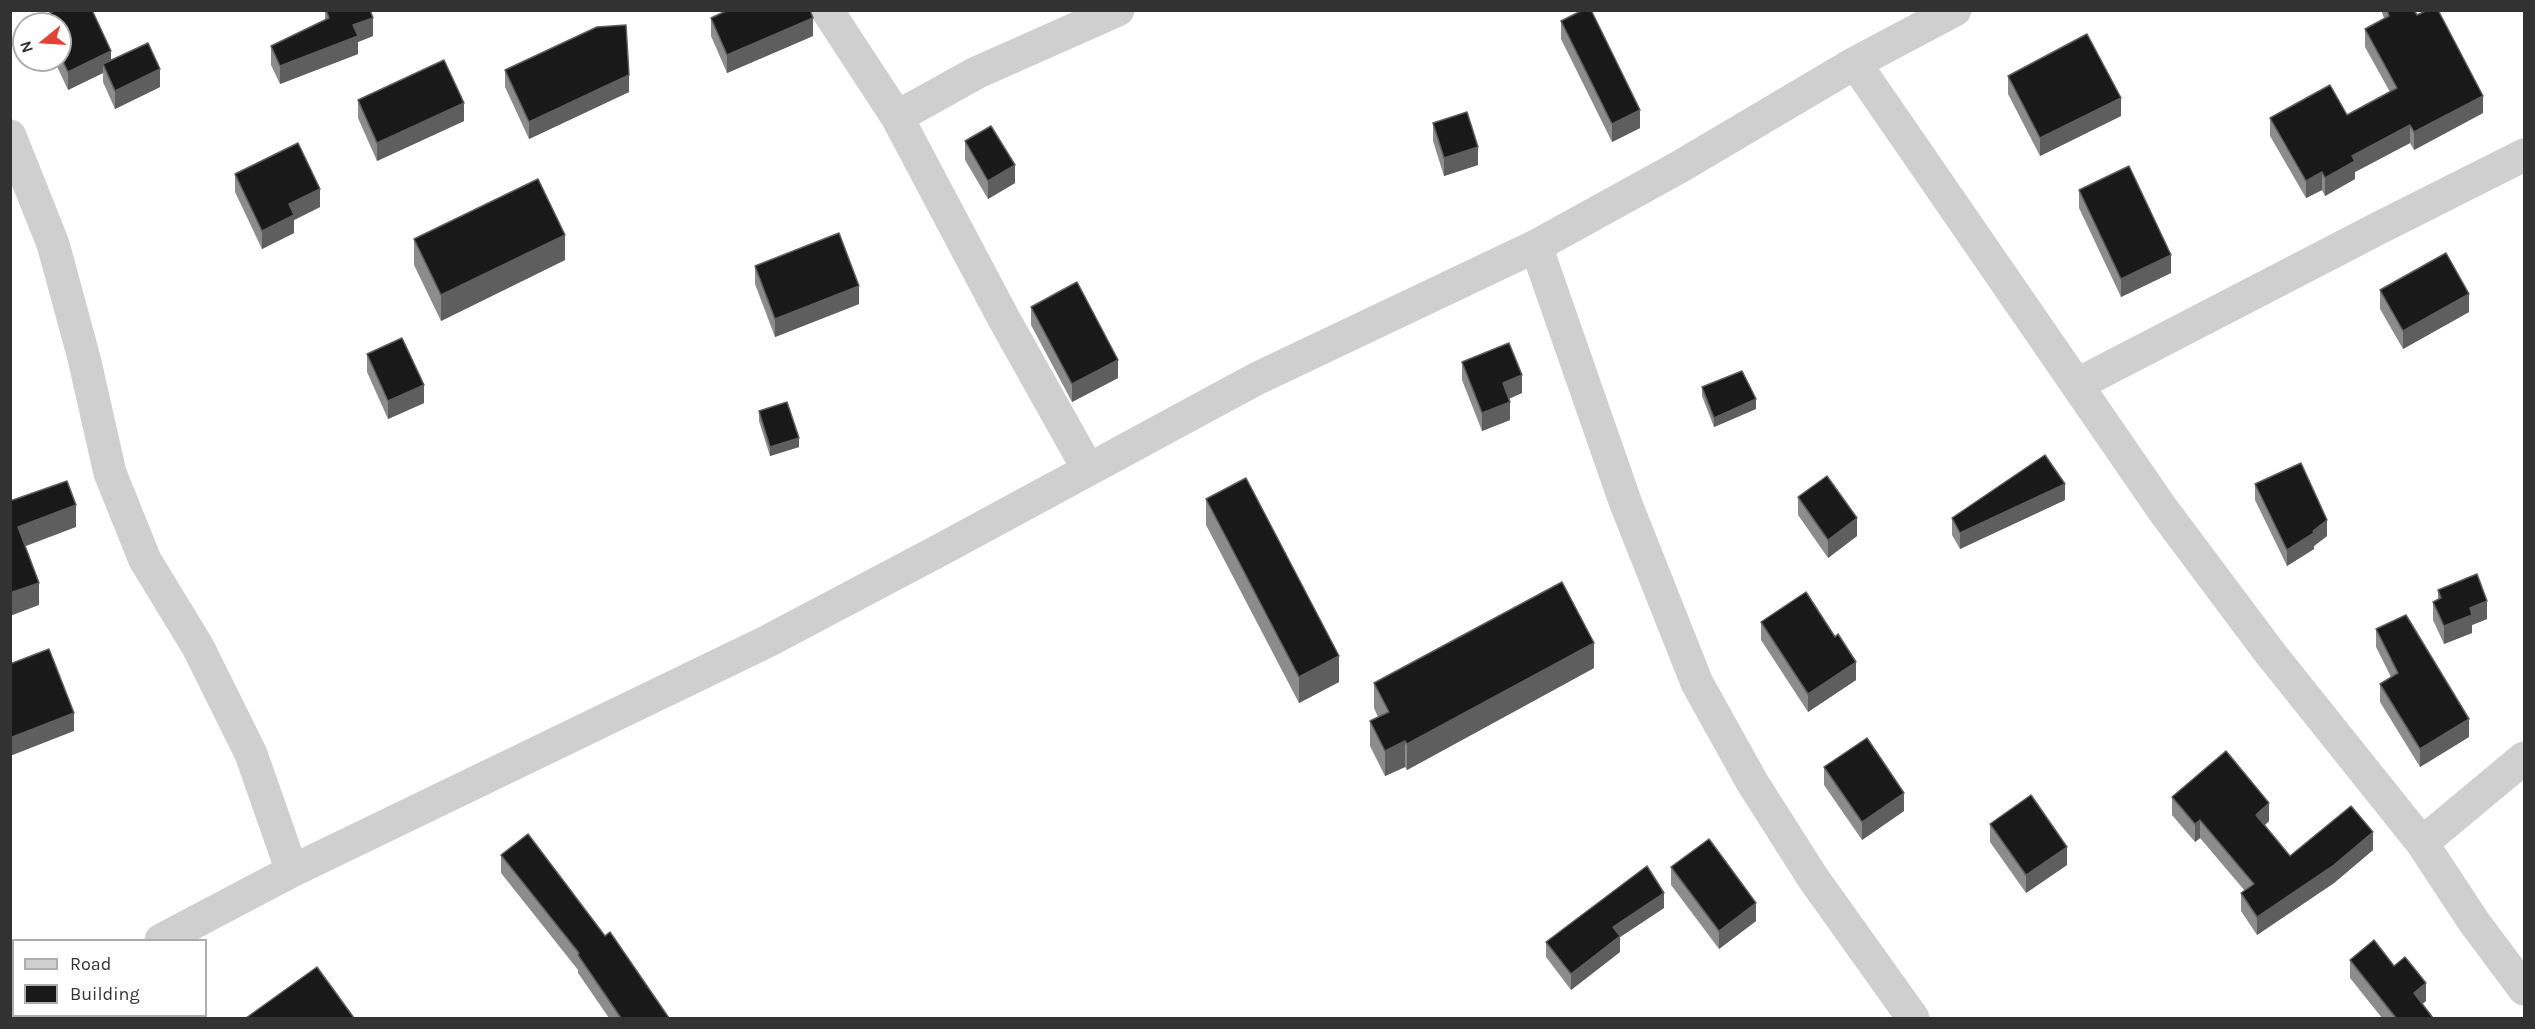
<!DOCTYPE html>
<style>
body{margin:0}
#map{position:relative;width:2535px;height:1029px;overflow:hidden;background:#fff;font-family:Karla,sans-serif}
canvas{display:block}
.frame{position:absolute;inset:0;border:12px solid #323232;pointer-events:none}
.legend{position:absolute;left:12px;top:939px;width:195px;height:78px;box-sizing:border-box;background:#fff;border:2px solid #adadad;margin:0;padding:8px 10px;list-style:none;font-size:18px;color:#323232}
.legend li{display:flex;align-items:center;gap:12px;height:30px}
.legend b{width:30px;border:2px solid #adadad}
.north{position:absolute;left:12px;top:12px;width:60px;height:60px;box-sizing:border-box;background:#fff;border:2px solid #adadad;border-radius:50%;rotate:252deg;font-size:16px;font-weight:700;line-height:24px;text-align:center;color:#323232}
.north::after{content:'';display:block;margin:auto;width:21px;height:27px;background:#e44238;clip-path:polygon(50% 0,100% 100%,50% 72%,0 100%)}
</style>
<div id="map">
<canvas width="2535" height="1029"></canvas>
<div class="frame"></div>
<ul class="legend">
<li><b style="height:8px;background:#cfcfcf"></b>Road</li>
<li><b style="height:16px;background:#191919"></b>Building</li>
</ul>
<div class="north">N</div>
</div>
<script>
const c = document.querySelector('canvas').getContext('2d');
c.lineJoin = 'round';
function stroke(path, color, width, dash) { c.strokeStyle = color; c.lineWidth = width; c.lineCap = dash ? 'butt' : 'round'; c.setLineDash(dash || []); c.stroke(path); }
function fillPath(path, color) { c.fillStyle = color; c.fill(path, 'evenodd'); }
const minor = new Path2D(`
 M 827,10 L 897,117 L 1004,319 L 1088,469
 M 1855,63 L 2163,510 L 2270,653 L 2422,843 L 2474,922 L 2524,989
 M 897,117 L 976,73 L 1118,10
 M 10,136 L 53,244 L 84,358 L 110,473 L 145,560 L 198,647 L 251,754 L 292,871
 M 1536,246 L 1626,504 L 1697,683 L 1752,782 L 1813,878 L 1913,1018
 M 2078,384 L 2379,228 L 2524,155
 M 2422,843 L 2524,758
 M 161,940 L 292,871 L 766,642 L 942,549 L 1256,379 L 1536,246 L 1681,166 L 1855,63 L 1955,10
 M 14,1018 L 20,1016`);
const wall = new Path2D(`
 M 56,10 L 92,10 L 111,51 L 111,60 L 148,43 L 160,69 L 160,87 L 115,109 L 103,82 L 103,73 L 68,90 L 54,60 L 60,60 L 60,24 L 42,24 L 42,17 Z
 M 325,10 L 370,10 L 373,36 L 358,42 L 358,54 L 280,84 L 271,65 L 271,46 L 325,21 Z
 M 2381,10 L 2414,10 L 2483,113 L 2414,150 L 2410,143 L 2355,172 L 2355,179 L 2325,196 L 2322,190 L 2306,198 L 2270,136 L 2270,118 L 2347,115 L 2390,92 L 2365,47 L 2365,29 L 2384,18 Z
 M 711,18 L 813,36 L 727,73 L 711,36 Z
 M 1561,21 L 1640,128 L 1612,142 L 1561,39 Z
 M 505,70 L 629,92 L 529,139 L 505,87 Z
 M 2008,76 L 2121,116 L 2040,156 L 2008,94 Z
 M 358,100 L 464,121 L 377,161 L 358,118 Z
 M 1433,123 L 1478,165 L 1444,176 L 1433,141 Z
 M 965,141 L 1015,183 L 988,199 L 965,160 Z
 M 235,174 L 320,207 L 294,220 L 294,233 L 262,249 L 235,192 Z
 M 2079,190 L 2171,273 L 2121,297 L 2079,208 Z
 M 414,239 L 565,260 L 441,321 L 414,265 Z
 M 755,266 L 859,304 L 775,337 L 755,284 Z
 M 2380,290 L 2469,312 L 2403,349 L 2380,309 Z
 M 1031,307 L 1118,378 L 1072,402 L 1031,325 Z
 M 367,354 L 424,403 L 388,419 L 367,372 Z
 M 1462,362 L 1522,393 L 1509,399 L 1510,420 L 1482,431 L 1462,380 Z
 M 1702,387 L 1756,409 L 1714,427 L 1702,396 Z
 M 759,411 L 799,447 L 770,456 L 759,421 Z
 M 2255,484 L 2327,536 L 2314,546 L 2314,549 L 2287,566 L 2255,500 Z
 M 1798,497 L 1857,536 L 1828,558 L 1798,515 Z
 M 1206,499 L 1339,682 L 1299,703 L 1206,525 Z
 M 2065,500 L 1960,549 L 1952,535 L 1952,518 Z
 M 2438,590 L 2487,619 L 2472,625 L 2472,633 L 2444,644 L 2433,620 L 2433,602 L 2438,600 Z
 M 1761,622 L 1856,680 L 1808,712 L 1761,640 Z
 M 2376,629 L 2469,737 L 2420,767 L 2380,702 L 2380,684 L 2391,677 L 2376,647 Z
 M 1594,668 L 1407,770 L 1405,767 L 1385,776 L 1370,746 L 1370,721 L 1378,717 L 1374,708 L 1374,683 Z
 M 1824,767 L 1904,811 L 1862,840 L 1824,785 Z
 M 2172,797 L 2269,821 L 2265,825 L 2290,856 L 2373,850 L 2334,883 L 2257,935 L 2241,911 L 2241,893 L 2245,891 L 2200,838 L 2195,842 L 2172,815 Z
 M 1990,824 L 2067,865 L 2026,893 L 1990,842 Z
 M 501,855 L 605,936 L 669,1018 L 609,1018 L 578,973 L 578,970 L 501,873 Z
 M 1671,867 L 1756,921 L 1719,949 L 1671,885 Z
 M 1664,908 L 1620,937 L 1620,952 L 1571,990 L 1546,957 L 1546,942 Z
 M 2350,960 L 2394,966 L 2426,1001 L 2422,1004 L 2433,1018 L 2382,1018 L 2350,978 Z`);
const shadedWall = new Path2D(`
 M 373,18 L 373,36 L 358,42 L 358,54 L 280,84 L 280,66 L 353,25 Z
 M 813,18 L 813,36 L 727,73 L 727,55 Z
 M 111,51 L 111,69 L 103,64 L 103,73 L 68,90 L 68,72 Z
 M 160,69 L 160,87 L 115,109 L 115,91 Z
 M 629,75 L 629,92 L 529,139 L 529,122 Z
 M 2483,96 L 2483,113 L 2414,150 L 2414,132 Z
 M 2121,98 L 2121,116 L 2040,156 L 2040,138 Z
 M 464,103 L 464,121 L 377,161 L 377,143 Z
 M 1640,110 L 1640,128 L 1612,142 L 1612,124 Z
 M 2410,125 L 2410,143 L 2355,172 L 2355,179 L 2325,196 L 2325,178 L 2352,156 Z
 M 1478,147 L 1478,165 L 1444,176 L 1444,158 Z
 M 1015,165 L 1015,183 L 988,199 L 988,181 Z
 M 2322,172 L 2322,190 L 2306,198 L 2306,181 Z
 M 320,189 L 320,207 L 294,220 L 294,233 L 262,249 L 262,231 L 289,204 Z
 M 565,235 L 565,260 L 441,321 L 441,295 Z
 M 2171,255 L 2171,273 L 2121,297 L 2121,279 Z
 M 859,286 L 859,304 L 775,337 L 775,319 Z
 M 2469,294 L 2469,312 L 2403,349 L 2403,331 Z
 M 1118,360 L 1118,378 L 1072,402 L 1072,384 Z
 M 1522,375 L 1522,393 L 1503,401 L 1503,383 Z
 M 424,385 L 424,403 L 388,419 L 388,401 Z
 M 1756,399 L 1756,409 L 1714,427 L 1714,418 Z
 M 1510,402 L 1510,420 L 1482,431 L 1482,413 Z
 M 799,438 L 799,447 L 770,456 L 770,447 Z
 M 2065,484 L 2065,500 L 1960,549 L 1960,533 Z
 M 76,505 L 76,527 L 18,549 L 18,527 Z
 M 1857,518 L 1857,536 L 1828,558 L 1828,540 Z
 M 2327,520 L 2327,536 L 2314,546 L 2314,549 L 2287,566 L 2287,550 Z
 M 39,583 L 39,605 L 10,616 L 10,593 Z
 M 2487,601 L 2487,619 L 2472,625 L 2472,633 L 2444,644 L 2444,626 L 2470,608 Z
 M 1594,643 L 1594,668 L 1407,770 L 1407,744 Z
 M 1339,656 L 1339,682 L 1299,703 L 1299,677 Z
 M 1856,662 L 1856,680 L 1808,712 L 1808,694 Z
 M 74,713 L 74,731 L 10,756 L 10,738 Z
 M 2469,719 L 2469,737 L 2420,767 L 2420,749 Z
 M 1405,741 L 1405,767 L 1385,776 L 1385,751 Z
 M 1904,793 L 1904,811 L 1862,840 L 1862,822 Z
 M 2269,803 L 2269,821 L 2256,833 L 2256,815 Z
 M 2200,820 L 2200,838 L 2195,842 L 2195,824 Z
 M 2373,832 L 2373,850 L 2334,883 L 2257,935 L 2257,917 Z
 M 2067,847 L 2067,865 L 2026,893 L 2026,875 Z
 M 1664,893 L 1664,908 L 1620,937 L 1620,952 L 1571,990 L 1571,974 L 1613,927 Z
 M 1756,903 L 1756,921 L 1719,949 L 1719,931 Z
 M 2426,983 L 2426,1001 L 2414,1011 L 2414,993 Z`);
const building = new Path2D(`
 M 56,10 L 92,10 L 111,51 L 68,72 L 60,55 L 60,24 L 45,24 L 42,17 Z
 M 326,10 L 370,10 L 373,18 L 353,25 L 358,36 L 280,66 L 271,46 L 329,18 Z
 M 728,10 L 810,10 L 813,18 L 727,55 L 711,18 Z
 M 1583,10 L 1591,10 L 1640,110 L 1612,124 L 1561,21 Z
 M 2387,10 L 2414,10 L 2417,15 L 2428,10 L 2438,10 L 2483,96 L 2414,132 L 2410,125 L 2352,156 L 2355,161 L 2325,178 L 2322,172 L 2306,181 L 2270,118 L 2330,85 L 2347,115 L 2397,88 L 2365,29 L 2389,16 Z
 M 626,25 L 629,75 L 529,122 L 505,70 L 597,27 Z
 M 2087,34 L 2121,98 L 2040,138 L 2008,76 Z
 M 148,43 L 160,69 L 115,91 L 103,64 Z
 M 444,60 L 464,103 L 377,143 L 358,100 Z
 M 1467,112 L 1478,147 L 1444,158 L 1433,123 Z
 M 991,126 L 1015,165 L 988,181 L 965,141 Z
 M 298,143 L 320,189 L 289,204 L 294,215 L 262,231 L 235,174 Z
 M 2129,166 L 2171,255 L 2121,279 L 2079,190 Z
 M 538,179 L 565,235 L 441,295 L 414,239 Z
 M 839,233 L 859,286 L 775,319 L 755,266 Z
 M 2446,253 L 2469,294 L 2403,331 L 2380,290 Z
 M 1077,282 L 1118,360 L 1072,384 L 1031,307 Z
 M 402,338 L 424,385 L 388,401 L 367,354 Z
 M 1509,343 L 1522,375 L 1503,383 L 1510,402 L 1482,413 L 1462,362 Z
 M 1742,371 L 1756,399 L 1714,418 L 1702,387 Z
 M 787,402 L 799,438 L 770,447 L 759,411 Z
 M 2045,455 L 2065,484 L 1960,533 L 1952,518 Z
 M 2301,463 L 2327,520 L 2313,531 L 2314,533 L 2287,550 L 2255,484 Z
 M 1827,476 L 1857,518 L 1828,540 L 1798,497 Z
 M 1246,478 L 1339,656 L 1299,677 L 1206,499 Z
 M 67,481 L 76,505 L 18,527 L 39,583 L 10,593 L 10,501 Z
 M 2477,574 L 2487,601 L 2470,608 L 2472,615 L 2444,626 L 2433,602 L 2441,598 L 2438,590 Z
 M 1562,582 L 1594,643 L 1407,744 L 1405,741 L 1385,751 L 1370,721 L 1389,712 L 1374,683 Z
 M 1806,592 L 1835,637 L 1838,634 L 1856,662 L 1808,694 L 1761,622 Z
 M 2406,615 L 2469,719 L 2420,749 L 2380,684 L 2398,673 L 2376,629 Z
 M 49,649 L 74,713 L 10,738 L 10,664 Z
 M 1867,738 L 1904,793 L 1862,822 L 1824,767 Z
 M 2226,751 L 2269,803 L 2256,815 L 2290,856 L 2351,806 L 2373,832 L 2334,865 L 2257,917 L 2241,893 L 2254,884 L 2200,820 L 2195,824 L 2172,797 Z
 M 2031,795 L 2067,847 L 2026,875 L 1990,824 Z
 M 528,834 L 605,936 L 610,932 L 669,1018 L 621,1018 L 578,955 L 579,953 L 501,855 Z
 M 1709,839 L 1756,903 L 1719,931 L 1671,867 Z
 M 1647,866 L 1664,893 L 1613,927 L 1620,936 L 1571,974 L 1546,942 Z
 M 2374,940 L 2394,966 L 2405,957 L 2426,983 L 2414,993 L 2433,1018 L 2396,1018 L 2350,960 Z
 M 317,967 L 354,1018 L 246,1018 Z`);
stroke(minor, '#cfcfcf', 33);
fillPath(wall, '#8c8c8c');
fillPath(shadedWall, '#5e5e5e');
fillPath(building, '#191919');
stroke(building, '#5e5e5e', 1.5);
</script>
